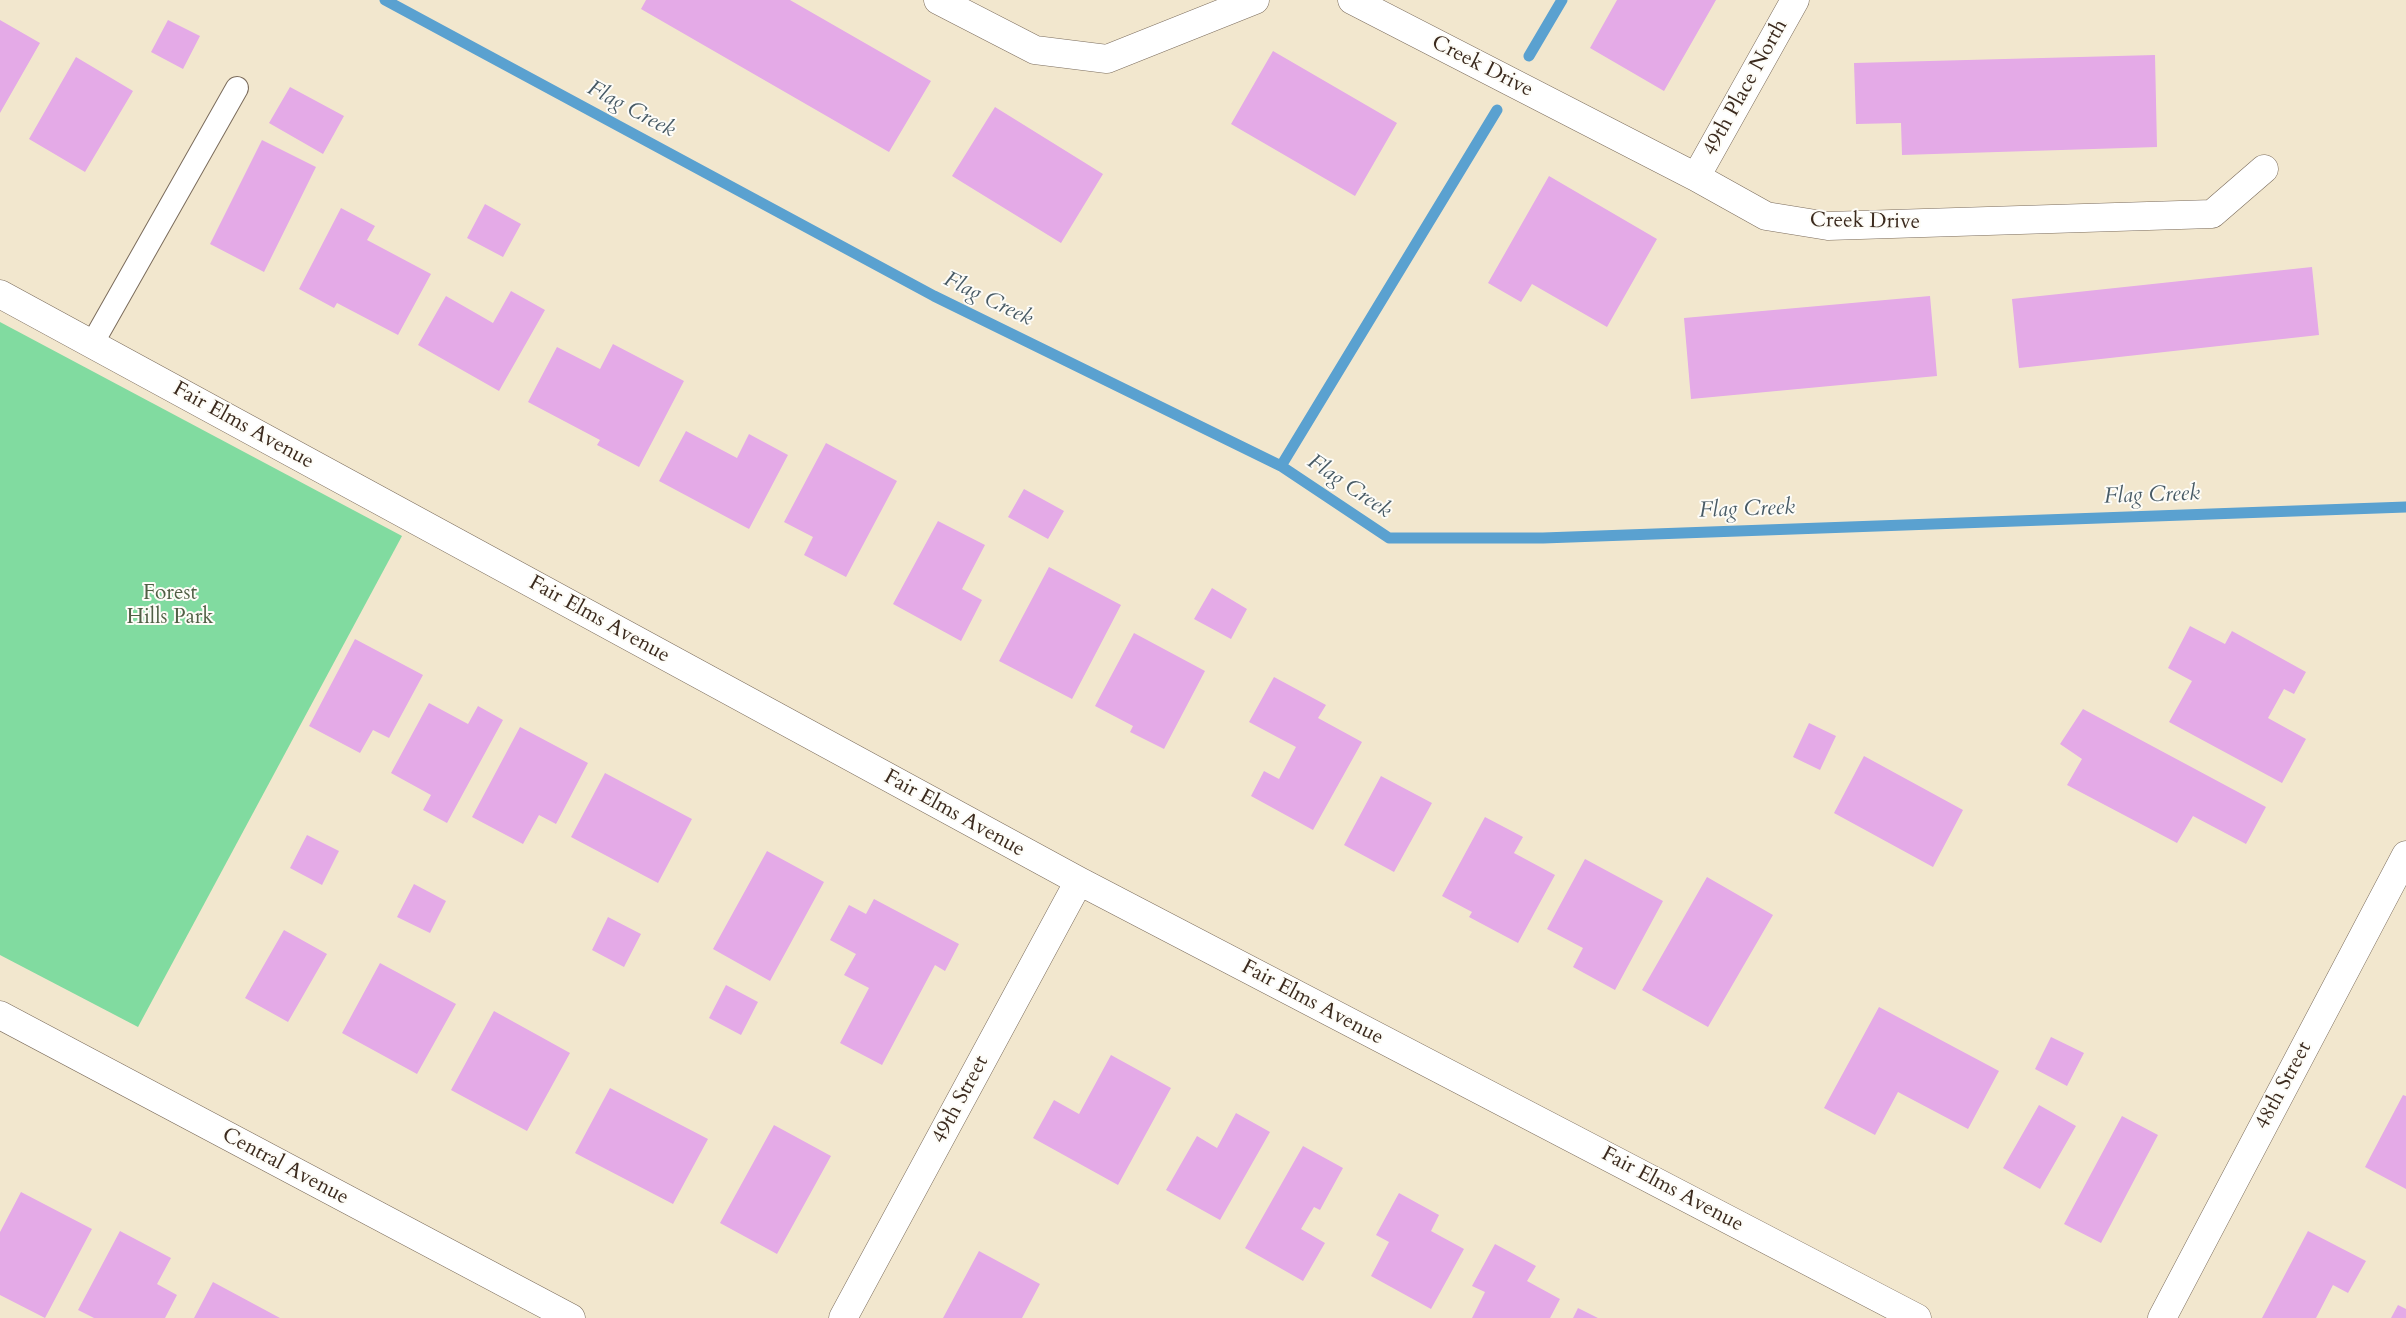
<!DOCTYPE html>
<style>
body{margin:0}
canvas{display:block;background:#f2e7ce}
</style>
<canvas width="2406" height="1318"></canvas>
<script>
const c = document.querySelector('canvas').getContext('2d');
c.lineJoin = 'round';
function fillPath(path, color) { c.fillStyle = color; c.fill(path, 'evenodd'); }
function stroke(path, color, width, dash) { c.strokeStyle = color; c.lineWidth = width; c.lineCap = dash ? 'butt' : 'round'; c.setLineDash(dash || []); c.stroke(path); }
function drawText(font, color, halo, rows, align = 'center') {
  c.font = font + ' Cardo,serif'; c.lineWidth = 4; c.setLineDash([]); c.textBaseline = 'middle'; c.strokeStyle = halo; c.fillStyle = color; for (const [text, x, y, turn = 0] of rows) {
    c.save(); c.translate(x, y); c.rotate((+turn || 0) * Math.PI / 180); c.textAlign = isNaN(turn) ? turn : align; if (halo) c.strokeText(text, 0, 0); c.fillText(text, 0, 0); c.restore();
  }
}
const green = new Path2D(`
 M 0,322 L 402,536 L 138,1027 L 0,955 Z`);
const stream = new Path2D(`
 M 385,0 L 934,296 L 1281,466 L 1389,538 L 1543,538 L 2406,507
 M 1529,56 L 1562,0
 M 1281,466 L 1497,110`);
const building = new Path2D(`
 M 646,0 L 790,0 L 931,81 L 889,152 L 641,9 Z
 M 1617,0 L 1716,0 L 1664,91 L 1590,48 Z
 M 0,20 L 40,43 L 0,113 Z
 M 168,20 L 200,36 L 183,69 L 151,52 Z
 M 1273,51 L 1397,123 L 1355,196 L 1231,124 Z
 M 2155,55 L 2157,147 L 1902,155 L 1901,123 L 1856,124 L 1854,63 Z
 M 76,57 L 133,91 L 85,172 L 29,139 Z
 M 290,87 L 344,116 L 323,154 L 269,123 Z
 M 995,107 L 1103,174 L 1061,243 L 952,176 Z
 M 262,140 L 316,167 L 264,272 L 210,244 Z
 M 1549,176 L 1657,239 L 1607,327 L 1532,284 L 1521,302 L 1488,283 Z
 M 485,204 L 521,224 L 503,257 L 467,238 Z
 M 341,208 L 375,226 L 367,240 L 431,274 L 398,335 L 337,303 L 334,308 L 299,289 Z
 M 2312,267 L 2319,335 L 2019,368 L 2012,299 Z
 M 511,291 L 545,310 L 499,391 L 418,345 L 446,296 L 493,323 Z
 M 1930,296 L 1937,376 L 1691,399 L 1684,318 Z
 M 613,344 L 684,381 L 639,467 L 597,445 L 600,440 L 528,402 L 557,347 L 600,369 Z
 M 686,431 L 737,458 L 749,434 L 788,455 L 749,529 L 659,481 Z
 M 826,443 L 897,481 L 846,577 L 804,555 L 813,537 L 784,522 Z
 M 1024,489 L 1064,511 L 1048,539 L 1008,517 Z
 M 938,521 L 985,545 L 962,589 L 982,600 L 961,641 L 893,604 Z
 M 1049,567 L 1121,605 L 1072,699 L 999,661 Z
 M 1212,588 L 1247,609 L 1231,639 L 1194,619 Z
 M 2190,626 L 2225,644 L 2232,631 L 2306,672 L 2294,694 L 2284,689 L 2268,718 L 2306,739 L 2282,783 L 2169,722 L 2192,681 L 2168,668 Z
 M 1134,633 L 1205,671 L 1164,749 L 1130,732 L 1133,726 L 1095,706 Z
 M 355,639 L 423,675 L 389,738 L 373,730 L 360,753 L 309,726 Z
 M 1274,677 L 1326,705 L 1318,718 L 1362,742 L 1313,830 L 1251,796 L 1264,771 L 1279,779 L 1296,747 L 1249,722 Z
 M 429,703 L 468,724 L 478,706 L 503,720 L 447,823 L 423,810 L 431,795 L 391,773 Z
 M 2083,709 L 2266,807 L 2246,844 L 2193,816 L 2177,843 L 2067,785 L 2082,759 L 2060,744 Z
 M 1809,723 L 1836,736 L 1820,770 L 1793,757 Z
 M 520,727 L 588,763 L 556,824 L 539,815 L 523,844 L 472,817 Z
 M 1864,756 L 1963,810 L 1933,867 L 1834,813 Z
 M 605,773 L 692,819 L 658,883 L 571,837 Z
 M 1381,776 L 1432,803 L 1394,872 L 1344,845 Z
 M 1485,817 L 1523,837 L 1514,853 L 1555,875 L 1518,943 L 1469,917 L 1472,912 L 1442,896 Z
 M 307,835 L 339,851 L 322,885 L 290,868 Z
 M 767,851 L 824,882 L 770,981 L 713,949 Z
 M 1585,859 L 1663,901 L 1615,990 L 1573,967 L 1583,948 L 1547,929 Z
 M 1707,877 L 1773,915 L 1708,1027 L 1642,990 Z
 M 414,884 L 446,901 L 430,933 L 397,917 Z
 M 874,899 L 959,944 L 945,971 L 935,965 L 882,1065 L 840,1043 L 869,988 L 844,975 L 856,954 L 830,940 L 849,905 L 866,914 Z
 M 608,917 L 641,934 L 624,967 L 592,950 Z
 M 284,930 L 327,954 L 288,1022 L 245,998 Z
 M 380,963 L 456,1004 L 417,1074 L 342,1033 Z
 M 726,985 L 758,1002 L 741,1035 L 709,1018 Z
 M 1879,1007 L 1999,1071 L 1968,1129 L 1898,1092 L 1875,1135 L 1824,1108 Z
 M 494,1011 L 570,1053 L 527,1131 L 451,1090 Z
 M 2051,1037 L 2084,1053 L 2067,1086 L 2035,1069 Z
 M 1111,1055 L 1171,1088 L 1118,1185 L 1033,1138 L 1054,1100 L 1079,1114 Z
 M 610,1088 L 708,1139 L 673,1204 L 575,1153 Z
 M 2403,1095 L 2406,1096 L 2406,1189 L 2365,1167 Z
 M 2039,1105 L 2076,1126 L 2040,1189 L 2003,1168 Z
 M 1236,1113 L 1270,1132 L 1220,1220 L 1166,1190 L 1197,1136 L 1217,1148 Z
 M 2122,1116 L 2158,1135 L 2101,1243 L 2064,1224 Z
 M 774,1125 L 831,1156 L 777,1254 L 720,1223 Z
 M 1303,1146 L 1343,1168 L 1320,1210 L 1314,1207 L 1301,1229 L 1325,1243 L 1303,1281 L 1245,1248 Z
 M 21,1192 L 92,1229 L 45,1318 L 0,1295 L 0,1232 Z
 M 1399,1193 L 1439,1215 L 1431,1231 L 1464,1249 L 1431,1309 L 1371,1276 L 1389,1242 L 1376,1235 Z
 M 120,1231 L 171,1258 L 157,1284 L 177,1295 L 165,1318 L 94,1318 L 78,1310 Z
 M 2308,1231 L 2366,1261 L 2348,1293 L 2333,1285 L 2316,1318 L 2262,1318 Z
 M 1495,1244 L 1536,1266 L 1527,1281 L 1560,1299 L 1550,1318 L 1472,1318 L 1485,1292 L 1472,1286 Z
 M 979,1251 L 1040,1284 L 1022,1318 L 943,1318 Z
 M 213,1282 L 280,1318 L 194,1318 Z
 M 2398,1305 L 2406,1309 L 2406,1318 L 2391,1318 Z
 M 1578,1308 L 1598,1318 L 1573,1318 Z`);
const service = new Path2D(`
 M 92,344 L 237,88`);
const minor = new Path2D(`
 M 938,0 L 1035,50 L 1107,59 L 1255,0
 M 1352,0 L 1696,177 L 1766,216 L 1828,226 L 2212,214 L 2264,169
 M 1696,177 L 1795,0
 M 0,294 L 1079,881 L 1917,1318
 M 0,1015 L 571,1318
 M 843,1318 L 1079,881
 M 2162,1318 L 2406,855`);
const streetNames = [
 ["Creek Drive",1482,67,27],
 ["49th Place North",1746,88,-61],
 ["Creek Drive",1865,222,1],
 ["Fair Elms Avenue",243,426,29],
 ["Fair Elms Avenue",599,620,29],
 ["Fair Elms Avenue",954,814,29],
 ["Fair Elms Avenue",1312,1003,28],
 ["48th Street",2284,1086,-62],
 ["49th Street",961,1100,-62],
 ["Central Avenue",285,1167,28],
 ["Fair Elms Avenue",1672,1190,28]
];
const parkNames = [
 ["Forest",170,594],
 ["Hills Park",170,618]
];
const waterNames = [
 ["Flag Creek",631,110,28],
 ["Flag Creek",988,300,26],
 ["Flag Creek",1349,487,34],
 ["Flag Creek",2152,496,-2],
 ["Flag Creek",1747,510,-2]
];
fillPath(green, '#81dba0');
stroke(stream, '#5aa1d0', 11);
fillPath(building, '#e4aae7');
stroke(service, '#7b6c5c', 24);
stroke(minor, '#7b6c5c', 29);
stroke(service, '#fff', 22);
stroke(minor, '#fff', 28);
drawText('21px', '#3b2a1e', '#fdfcf7', streetNames);
drawText('21px', '#505f45', '#fdfcf7', parkNames);
drawText('italic 22px', '#475a65', '#fdfcf7', waterNames);
</script>
